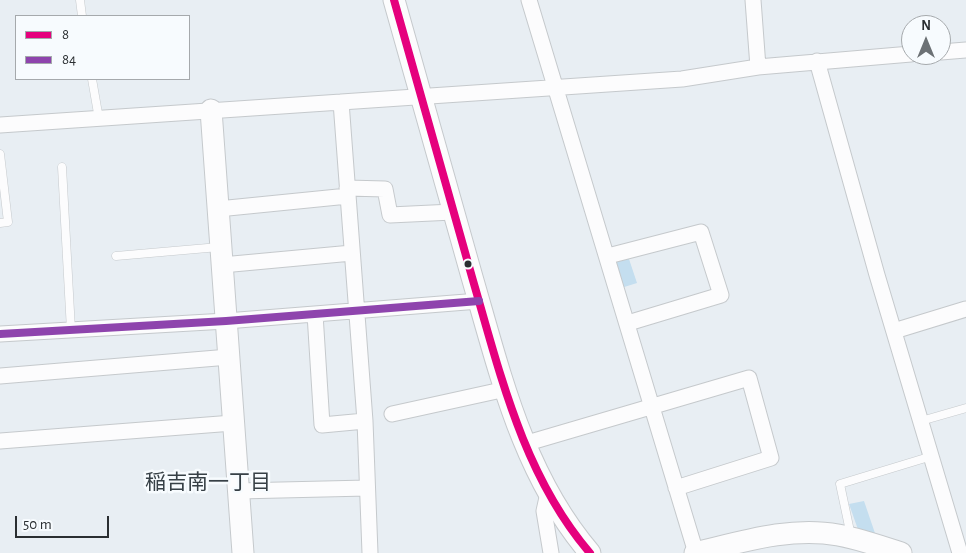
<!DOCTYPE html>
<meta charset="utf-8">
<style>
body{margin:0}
#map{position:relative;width:966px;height:553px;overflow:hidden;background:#e8eef3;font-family:"Alegreya Sans",sans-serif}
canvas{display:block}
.legend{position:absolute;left:15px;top:15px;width:175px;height:65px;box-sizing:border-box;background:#f7fbfe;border:1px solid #a5a9ac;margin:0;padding:6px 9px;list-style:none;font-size:15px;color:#2a2e31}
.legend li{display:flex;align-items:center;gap:10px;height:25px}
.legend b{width:25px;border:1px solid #a5a9ac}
.north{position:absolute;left:901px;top:15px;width:50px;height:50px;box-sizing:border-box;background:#f7fbfe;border:1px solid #a5a9ac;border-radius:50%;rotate:0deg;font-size:14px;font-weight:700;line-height:20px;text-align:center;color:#2a2e31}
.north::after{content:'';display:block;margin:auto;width:18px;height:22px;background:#6c7175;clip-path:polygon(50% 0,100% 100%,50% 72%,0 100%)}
.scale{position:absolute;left:15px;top:516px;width:94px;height:22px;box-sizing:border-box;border:2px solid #2a2e31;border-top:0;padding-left:6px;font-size:15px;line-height:18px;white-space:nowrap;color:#2a2e31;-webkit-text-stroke:4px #f7fbfe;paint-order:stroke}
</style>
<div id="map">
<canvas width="966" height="553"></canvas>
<ul class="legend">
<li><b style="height:6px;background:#e5007d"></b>8</li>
<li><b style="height:6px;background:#8e44ad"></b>84</li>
</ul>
<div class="north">N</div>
<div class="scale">50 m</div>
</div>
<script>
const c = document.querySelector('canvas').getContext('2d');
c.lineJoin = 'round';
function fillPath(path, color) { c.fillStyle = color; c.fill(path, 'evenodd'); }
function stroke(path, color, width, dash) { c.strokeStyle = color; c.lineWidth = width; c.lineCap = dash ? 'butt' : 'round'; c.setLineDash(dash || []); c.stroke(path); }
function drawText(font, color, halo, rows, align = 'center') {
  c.font = font + ' "Alegreya Sans","Noto Sans JP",sans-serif'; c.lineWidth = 5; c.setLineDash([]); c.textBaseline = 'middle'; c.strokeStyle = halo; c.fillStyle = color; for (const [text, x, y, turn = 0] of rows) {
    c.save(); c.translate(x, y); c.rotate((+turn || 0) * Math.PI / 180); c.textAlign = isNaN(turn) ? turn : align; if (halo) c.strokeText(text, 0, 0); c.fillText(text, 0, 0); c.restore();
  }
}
const green = new Path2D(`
 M 628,256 L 637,283 L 621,288 L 613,261 Z
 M 864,501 L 878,542 L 861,538 L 849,504 Z`);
const lane = new Path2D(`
 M 80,0 L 82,16
 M 92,79 L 99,119
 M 0,154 L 8,222 L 0,223
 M 62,167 L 71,330
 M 116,256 L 219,247
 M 921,421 L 966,408
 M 851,536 L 840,484 L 932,456`);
const street = new Path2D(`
 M 529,0 L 696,553
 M 753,0 L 758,67
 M 941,52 L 966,50
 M 817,61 L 877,275 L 960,553
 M 341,102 L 365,421 L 370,553
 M 0,125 L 682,79 L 758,67 L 911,54
 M 347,188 L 385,189 L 390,215 L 453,212
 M 218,209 L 348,196
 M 608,256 L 701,232 L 721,295 L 628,323
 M 222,265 L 352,253
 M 315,314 L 322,425 L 365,421
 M 894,331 L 966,309
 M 0,334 L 226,321 L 479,301
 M 0,376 L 229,357
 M 392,414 L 506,389
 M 0,441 L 233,423
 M 524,444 L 749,378 L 771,458 L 676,488
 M 238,491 L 367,488
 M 548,493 L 544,511 L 551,553`);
const secondary = new Path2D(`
 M 394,0 C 420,92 446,185 472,277 C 500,373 523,475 590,553
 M 211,110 L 243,553
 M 695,553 C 741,542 791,526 838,535 C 860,539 880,546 901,553`);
const bus1 = new Path2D(`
 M 394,0 C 420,92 446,185 472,277 C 500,373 523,475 590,553`);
const bus2 = new Path2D(`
 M 0,334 L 226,321 L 479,301`);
const markers = [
 [468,264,4.5,"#2a2e31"]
];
const neighbourhoodNames = [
 ["稲吉南一丁目",208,483]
];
fillPath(green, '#c4deef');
stroke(lane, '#c5c9cc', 9);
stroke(street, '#c5c9cc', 17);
stroke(secondary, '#c5c9cc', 23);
stroke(lane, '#fcfcfd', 8);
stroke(street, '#fcfcfd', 15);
stroke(secondary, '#fcfcfd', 21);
stroke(bus1, '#e5007d', 8);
stroke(bus2, '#8e44ad', 8);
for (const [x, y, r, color] of markers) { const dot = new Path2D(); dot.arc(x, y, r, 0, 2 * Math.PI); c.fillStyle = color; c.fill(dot); stroke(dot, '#f7fbfe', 2); }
drawText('21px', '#374046', '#f7fbfe', neighbourhoodNames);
</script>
